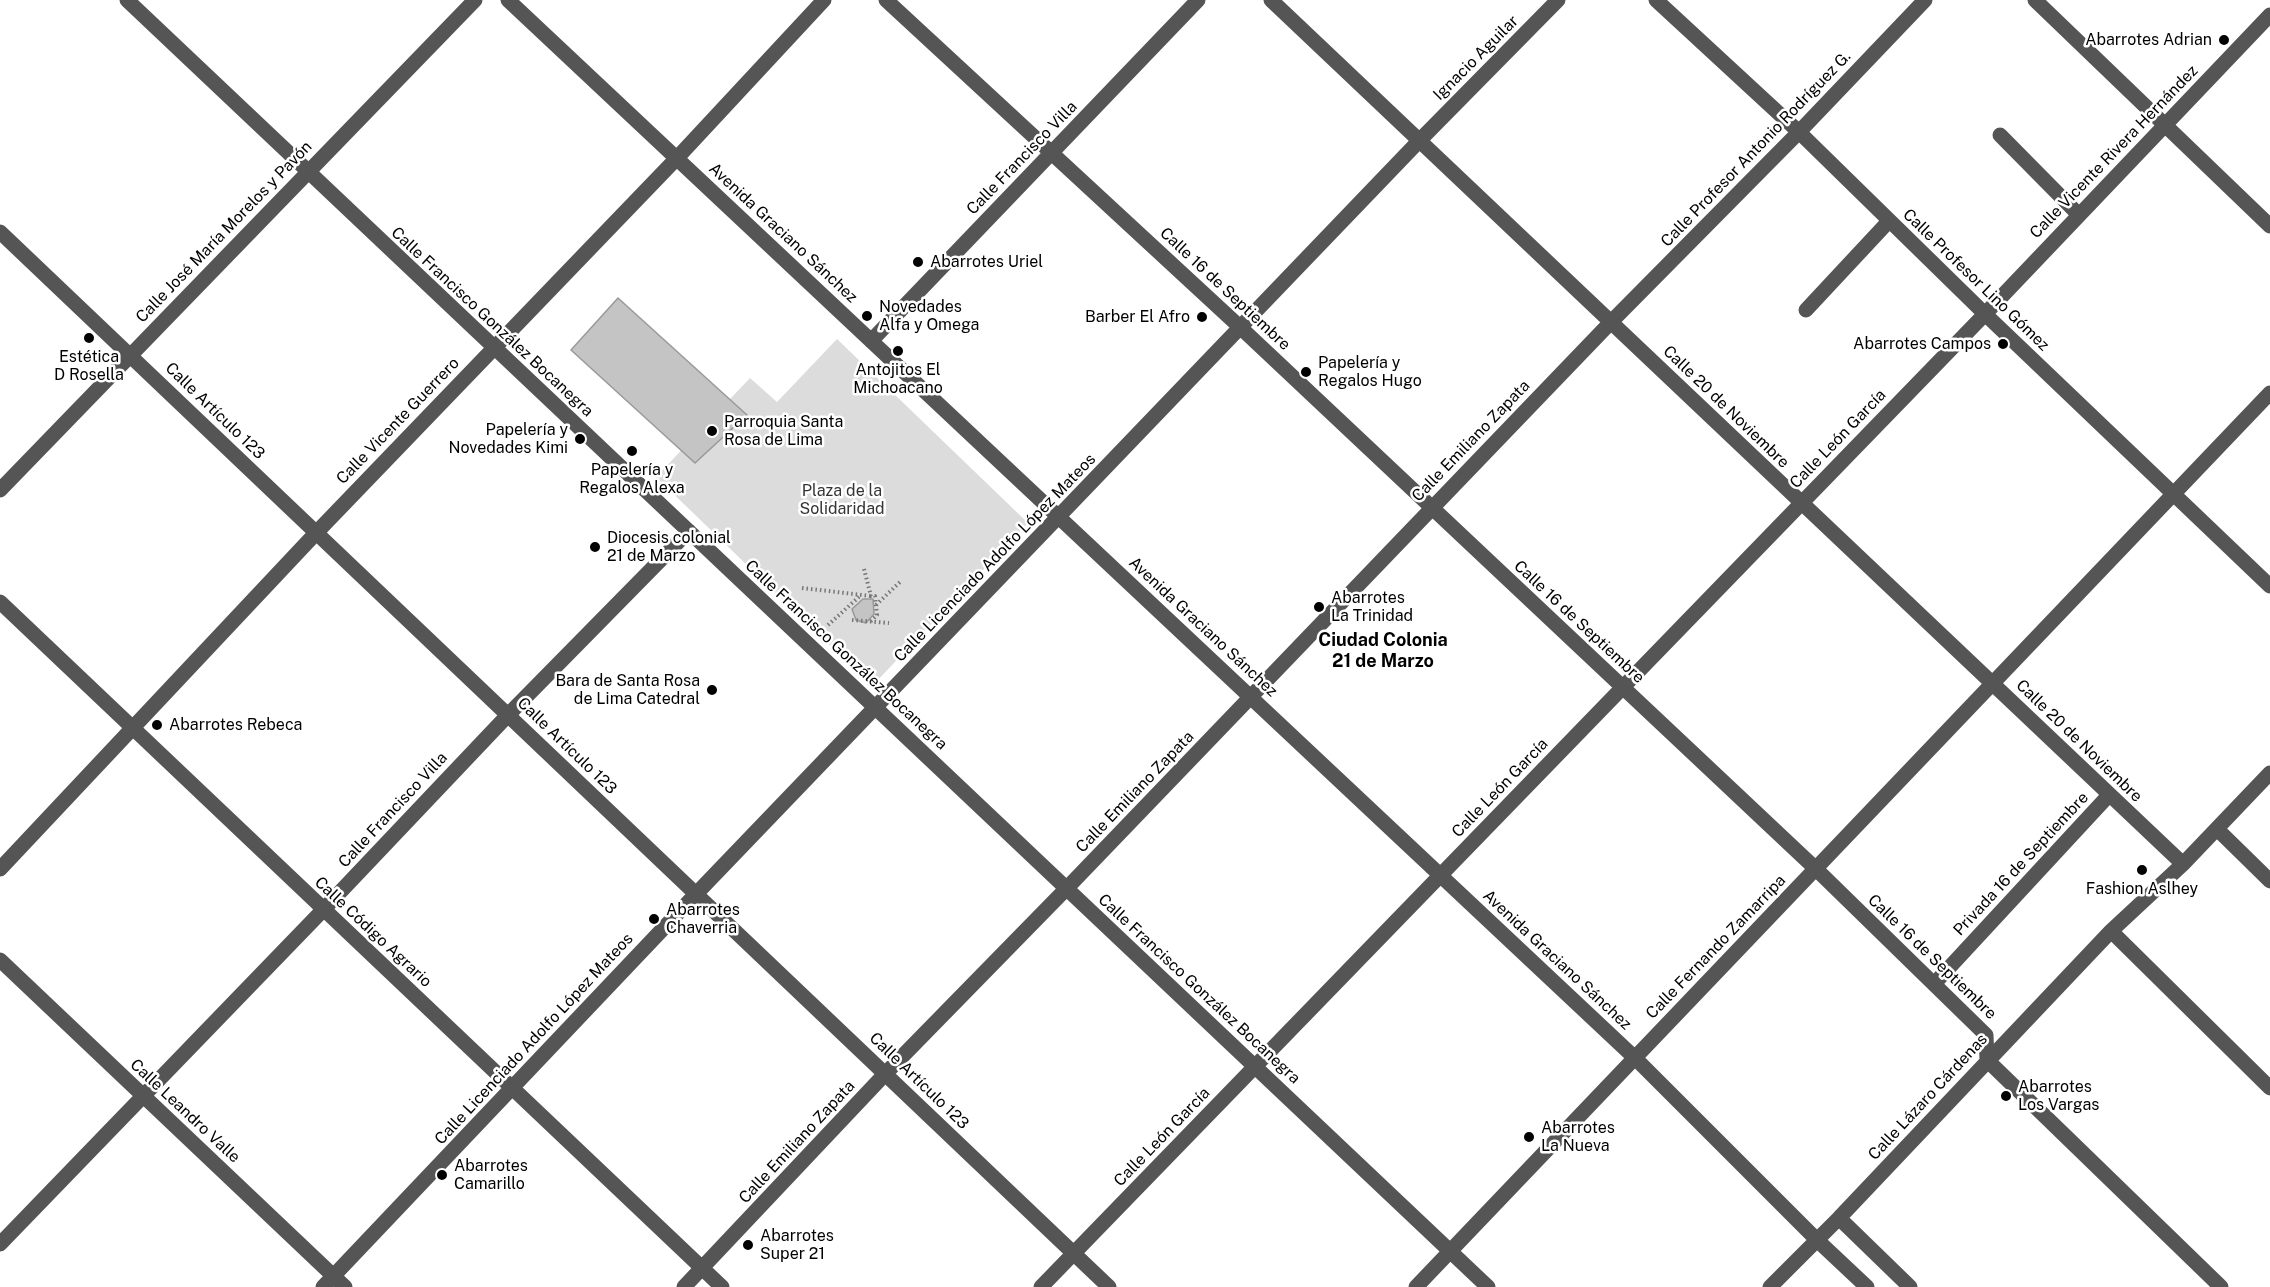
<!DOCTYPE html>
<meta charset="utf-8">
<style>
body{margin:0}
canvas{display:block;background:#fff}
</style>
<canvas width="2270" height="1287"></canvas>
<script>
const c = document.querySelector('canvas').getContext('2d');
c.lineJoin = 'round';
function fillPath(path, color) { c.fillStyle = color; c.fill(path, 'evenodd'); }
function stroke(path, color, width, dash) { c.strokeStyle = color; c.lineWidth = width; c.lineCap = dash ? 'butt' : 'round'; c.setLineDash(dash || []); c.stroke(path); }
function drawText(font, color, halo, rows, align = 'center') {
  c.font = font + ' "Public Sans",sans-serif'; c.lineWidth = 5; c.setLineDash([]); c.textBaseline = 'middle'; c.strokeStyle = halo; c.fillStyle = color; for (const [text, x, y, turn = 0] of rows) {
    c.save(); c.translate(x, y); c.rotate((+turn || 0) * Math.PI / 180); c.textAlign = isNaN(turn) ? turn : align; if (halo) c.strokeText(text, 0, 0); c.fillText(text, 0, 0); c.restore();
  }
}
const green = new Path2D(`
 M 837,339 L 1028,523 L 872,686 L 656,477 L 750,378 L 777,402 Z`);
const building = new Path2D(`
 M 618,298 L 747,415 L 695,463 L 571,350 Z
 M 863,599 L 873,599 L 874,614 L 866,623 L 856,620 L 852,609 Z`);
const path = new Path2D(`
 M 864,569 L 871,596 L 875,596 L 877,615 L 870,622
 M 802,588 L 871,596
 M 876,605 L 901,581
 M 852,620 L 889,623
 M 828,625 L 860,596`);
const minor = new Path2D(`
 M 127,0 L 1488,1287
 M 508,0 L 1635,1058 L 1817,1240 L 1867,1287
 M 886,0 L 1241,328 L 1816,869 L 1986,1035 L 1987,1060 L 2221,1287
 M 1271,0 L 2183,864
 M 1656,0 L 1799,132 L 1985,314 L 2270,586
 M 2035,0 L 2270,226
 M 2000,135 L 2079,215
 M 0,232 L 1109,1287
 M 1806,310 L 1889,221
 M 871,341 L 1198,0
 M 0,490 L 475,0
 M 0,602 L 722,1287
 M 2217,829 L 2270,881
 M 0,869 L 316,533 L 677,158 L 824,0
 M 2111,931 L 2270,1088
 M 0,960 L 345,1287
 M 1934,984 L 2109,795
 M 1839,1218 L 1910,1287
 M 0,1244 L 324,909 L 508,715 L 689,531
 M 323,1287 L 696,894 L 1419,141 L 1558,0
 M 684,1287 L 885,1074 L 1066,889 L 1611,322 L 1799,132 L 1925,0
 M 1041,1287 L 1985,314 L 2270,15
 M 1416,1287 L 2270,393
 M 1770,1287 L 1839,1218 L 2111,931 L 2183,864 L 2270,773`);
const markers = [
 [2224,40,6,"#000"],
 [918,262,6,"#000"],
 [867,316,6,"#000"],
 [1202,317,6,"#000"],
 [89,338,6,"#000"],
 [2003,344,6,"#000"],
 [898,351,6,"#000"],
 [1306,372,6,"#000"],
 [712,431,6,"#000"],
 [580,439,6,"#000"],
 [632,451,6,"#000"],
 [595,547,6,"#000"],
 [1319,607,6,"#000"],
 [712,690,6,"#000"],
 [157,725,6,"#000"],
 [2142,870,6,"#000"],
 [654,919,6,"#000"],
 [2006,1096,6,"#000"],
 [1529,1137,6,"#000"],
 [442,1175,6,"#000"],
 [748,1245,6,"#000"]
];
const poiNames = [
 ["Abarrotes Adrian",2212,40,"right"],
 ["Abarrotes Uriel",930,262],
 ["Novedades",879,307],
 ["Alfa y Omega",879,325],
 ["Barber El Afro",1190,317,"right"],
 ["Abarrotes Campos",1991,344,"right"],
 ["Estética",89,357,"center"],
 ["D Rosella",89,375,"center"],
 ["Papelería y",1318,363],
 ["Regalos Hugo",1318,381],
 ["Antojitos El",898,370,"center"],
 ["Michoacano",898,388,"center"],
 ["Parroquia Santa",724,422],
 ["Rosa de Lima",724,440],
 ["Papelería y",568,430,"right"],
 ["Novedades Kimi",568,448,"right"],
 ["Papelería y",632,470,"center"],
 ["Regalos Alexa",632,488,"center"],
 ["Diocesis colonial",607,538],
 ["21 de Marzo",607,556],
 ["Abarrotes",1331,598],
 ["La Trinidad",1331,616],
 ["Bara de Santa Rosa",700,681,"right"],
 ["de Lima Catedral",700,699,"right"],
 ["Abarrotes Rebeca",169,725],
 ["Fashion Aslhey",2142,889,"center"],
 ["Abarrotes",666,910],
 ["Chaverria",666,928],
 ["Abarrotes",2018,1087],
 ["Los Vargas",2018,1105],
 ["Abarrotes",1541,1128],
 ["La Nueva",1541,1146],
 ["Abarrotes",454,1166],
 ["Camarillo",454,1184],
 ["Abarrotes",760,1236],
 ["Super 21",760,1254]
];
const streetNames = [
 ["Ignacio Aguilar",1476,58,-45],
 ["Calle Profesor Antonio Rodríguez G.",1756,149,-46],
 ["Calle Vicente Rivera Hernández",2114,152,-46],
 ["Calle Francisco Villa",1022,158,-46],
 ["Calle José María Morelos y Pavón",224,232,-46],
 ["Avenida Graciano Sánchez",783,233,43],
 ["Calle Profesor Lino Gómez",1976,280,44],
 ["Calle 16 de Septiembre",1225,289,43],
 ["Calle Francisco González Bocanegra",492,322,43],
 ["Calle 20 de Noviembre",1726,407,44],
 ["Calle Artículo 123",215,411,44],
 ["Calle Vicente Guerrero",398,421,-46],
 ["Calle León García",1838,439,-46],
 ["Calle Emiliano Zapata",1471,441,-46],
 ["Calle Licenciado Adolfo López Mateos",995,558,-46],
 ["Calle 16 de Septiembre",1579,622,43],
 ["Avenida Graciano Sánchez",1203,627,43],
 ["Calle Francisco González Bocanegra",846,655,43],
 ["Calle 20 de Noviembre",2079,741,44],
 ["Calle Artículo 123",567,746,44],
 ["Calle León García",1500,788,-46],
 ["Calle Emiliano Zapata",1135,792,-46],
 ["Calle Francisco Villa",393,810,-47],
 ["Privada 16 de Septiembre",2021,864,-47],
 ["Calle Código Agrario",373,932,43],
 ["Calle Fernando Zamarripa",1716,947,-46],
 ["Calle 16 de Septiembre",1932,957,44],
 ["Avenida Graciano Sánchez",1557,960,43],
 ["Calle Francisco González Bocanegra",1199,989,43],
 ["Calle Licenciado Adolfo López Mateos",534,1039,-47],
 ["Calle Artículo 123",919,1081,44],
 ["Calle Lázaro Cárdenas",1928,1097,-47],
 ["Calle Leandro Valle",185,1111,43],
 ["Calle León García",1162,1137,-46],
 ["Calle Emiliano Zapata",797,1142,-47]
];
const parkNames = [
 ["Plaza de la",842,491],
 ["Solidaridad",842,509]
];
const neighbourhoodNames = [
 ["Ciudad Colonia",1383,640],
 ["21 de Marzo",1383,661]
];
fillPath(green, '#dcdcdc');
fillPath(building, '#c4c4c4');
stroke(building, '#999', 1.5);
stroke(path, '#777', 4, [1.5, 3]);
stroke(minor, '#555', 15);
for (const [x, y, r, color] of markers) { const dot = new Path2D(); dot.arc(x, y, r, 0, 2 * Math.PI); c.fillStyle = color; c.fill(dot); stroke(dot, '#fff', 2); }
drawText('16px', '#000', '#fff', poiNames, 'left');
drawText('16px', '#000', '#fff', streetNames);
drawText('16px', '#333', '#fff', parkNames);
drawText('bold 18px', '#000', '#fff', neighbourhoodNames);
</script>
